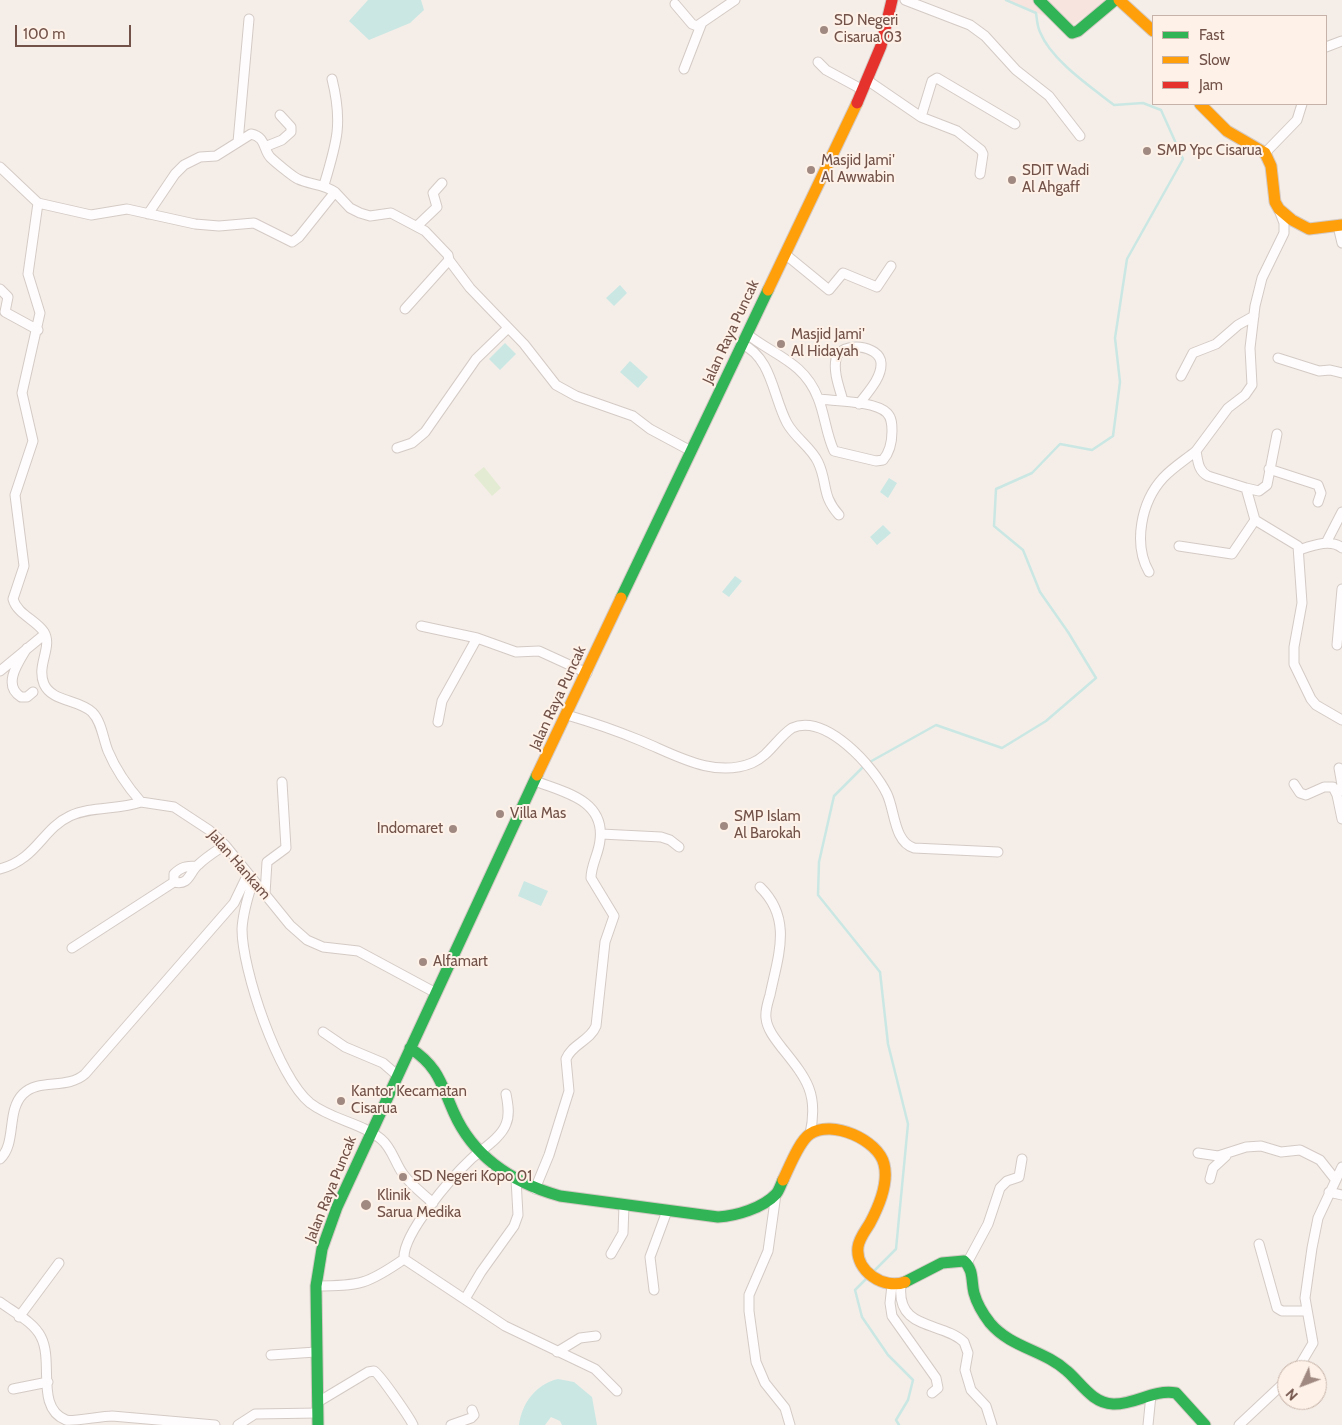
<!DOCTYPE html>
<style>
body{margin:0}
#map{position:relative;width:1342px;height:1425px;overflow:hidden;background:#f5eee8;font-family:Cabin,sans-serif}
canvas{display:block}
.legend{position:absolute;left:1152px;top:15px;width:175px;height:90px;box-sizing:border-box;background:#fef2e8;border:1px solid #c6b2a8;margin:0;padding:6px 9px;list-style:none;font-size:15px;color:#725249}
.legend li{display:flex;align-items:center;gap:10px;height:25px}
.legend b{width:25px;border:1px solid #c6b2a8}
.north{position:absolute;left:1277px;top:1360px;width:50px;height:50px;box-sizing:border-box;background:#fef2e8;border:1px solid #c6b2a8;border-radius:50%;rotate:227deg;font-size:14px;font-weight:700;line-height:20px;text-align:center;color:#725249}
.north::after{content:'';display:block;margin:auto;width:18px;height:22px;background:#a08981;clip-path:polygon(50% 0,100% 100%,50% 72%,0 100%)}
.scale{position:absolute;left:15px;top:25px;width:116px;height:22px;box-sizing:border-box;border:2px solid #725249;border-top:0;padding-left:6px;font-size:15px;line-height:18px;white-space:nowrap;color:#725249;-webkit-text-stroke:4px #fef2e8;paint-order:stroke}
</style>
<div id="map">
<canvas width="1342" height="1425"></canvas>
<ul class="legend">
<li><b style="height:6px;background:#30b455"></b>Fast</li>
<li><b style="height:6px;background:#ff9f0a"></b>Slow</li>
<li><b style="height:6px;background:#e5322d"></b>Jam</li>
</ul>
<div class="north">N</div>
<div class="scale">100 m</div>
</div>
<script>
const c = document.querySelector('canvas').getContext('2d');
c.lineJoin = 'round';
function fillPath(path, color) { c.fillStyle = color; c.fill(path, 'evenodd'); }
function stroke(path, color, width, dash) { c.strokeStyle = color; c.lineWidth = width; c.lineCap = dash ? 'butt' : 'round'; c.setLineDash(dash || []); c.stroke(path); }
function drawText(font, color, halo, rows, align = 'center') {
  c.font = font + ' Cabin,sans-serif'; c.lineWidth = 4; c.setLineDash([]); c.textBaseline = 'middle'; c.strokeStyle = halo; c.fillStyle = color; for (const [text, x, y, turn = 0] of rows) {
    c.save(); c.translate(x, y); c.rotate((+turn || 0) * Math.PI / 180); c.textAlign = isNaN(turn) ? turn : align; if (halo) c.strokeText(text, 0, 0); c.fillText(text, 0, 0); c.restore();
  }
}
const commercial = new Path2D(`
 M 1004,0 L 1107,0 L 1071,26 Z`);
const green = new Path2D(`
 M 484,467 L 501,488 L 492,496 L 474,475 Z`);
const water = new Path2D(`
 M 368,0 L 421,0 L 424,10 L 410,23 L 369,40 L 349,21 Z
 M 620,285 L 627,293 L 614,306 L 606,298 Z
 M 505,343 L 516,354 L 500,370 L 489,359 Z
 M 630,361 L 648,377 L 638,388 L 620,372 Z
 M 889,478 L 897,483 L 888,498 L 880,492 Z
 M 883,525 L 891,533 L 877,545 L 870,537 Z
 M 735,576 L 742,581 L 729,597 L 722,592 Z
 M 524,881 L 548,891 L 541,906 L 518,896 Z
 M 558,1379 L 574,1382 L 592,1397 L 597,1425 L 562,1425 L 560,1421 L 551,1417 L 545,1425 L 519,1425 C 522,1403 536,1384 558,1379 Z`);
const stream = new Path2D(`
 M 868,763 L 936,725 L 1002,748 L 1046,721 L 1096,678 L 1068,632 L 1040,592 L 1023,550 L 994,526 L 996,489 L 1032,473 L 1060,444 L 1092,450 L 1113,436 L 1120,382 L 1115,338 L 1127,259 L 1183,159 L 1161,110 L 1143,103 L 1114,105 C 1091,87 1051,60 1040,32 C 1037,26 1037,19 1036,13 L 1006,0
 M 864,766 L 834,796 L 819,862 L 818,895 L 880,972 L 888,1044 L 908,1124 L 896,1249 L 873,1272
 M 868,1277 L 855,1290 L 862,1317 L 888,1355 L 913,1380 L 908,1400 L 896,1420 L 899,1425`);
const street = new Path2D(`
 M 905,0 L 970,25 L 985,36 L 1016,70 L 1049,96 L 1080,136
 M 675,4 L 692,24 L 697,26 L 735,0
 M 1326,47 L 1342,41
 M 818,62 L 826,70 L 863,90
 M 684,69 L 701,25
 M 867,80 L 921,117 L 957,131 L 981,150 L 983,154 L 980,174
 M 921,117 L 932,81 L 937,78 L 1015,124
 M 238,142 L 249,19
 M 267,146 L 282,140 L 291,132 L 291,127 L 280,115
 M 1265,153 L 1297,120 L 1302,104
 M 0,167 L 38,203 L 28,274 L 40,313 L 22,393 L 33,441 L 15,495 L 24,566 L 13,599 C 17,614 36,620 44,632 C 53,647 36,665 44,684 C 52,702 78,699 92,712 C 102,722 103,739 108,751 C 116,770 127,786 141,802 L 174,807 L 209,830 L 225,845 L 290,925 L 307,940 L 323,947 L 358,951 L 436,993
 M 324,185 C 337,142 343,123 332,79
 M 38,203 L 91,215 L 127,209 L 195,224 L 219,226 L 254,223 L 292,242 L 299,237 L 335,192 L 350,208 L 360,213 L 370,216 L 391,213 L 425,231 L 448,255 L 449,260 L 470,288 L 524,344 L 556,385 L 576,396 L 633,416 L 650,429 L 691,451
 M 1279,210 L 1284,223 L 1284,233 L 1262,278 L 1255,306 L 1250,348 L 1252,385 L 1245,395 L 1228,408 L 1196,451 C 1198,461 1198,471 1208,476 L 1246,488 L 1255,520 L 1298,546 L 1302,603 L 1294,647 L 1294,664 L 1311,699 L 1316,705 L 1342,720
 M 148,214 L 175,174 L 184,165 L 200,157 L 216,156 L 251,134 C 266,137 263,149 270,157 C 274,161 293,177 298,179 C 311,185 323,184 335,192
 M 417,226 L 437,207 L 433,193 L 442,183
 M 1338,226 L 1342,243
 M 785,254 L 829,290 L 843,273 L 877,287 L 891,266
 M 0,289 L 8,297 L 5,312 L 38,330
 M 405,309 L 449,260
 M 747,334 C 775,356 804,362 818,398 C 825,415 826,434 834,451 L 876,461 L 883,460 C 890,452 892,442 892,431 C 892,425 892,418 887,413 C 876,401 834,401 819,399
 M 742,344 C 772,358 773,397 787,423 C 795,438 811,447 818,462 C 828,483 821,495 839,515
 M 1278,358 L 1319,371 L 1330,370 L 1342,373
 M 1181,376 L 1193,353 L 1216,344 L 1238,325 L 1254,316
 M 843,401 C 840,389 833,373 836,359 C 841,340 880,345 881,363 C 882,378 867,393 859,404
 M 397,448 L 412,443 L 425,432 L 476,359 L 508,328
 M 1269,469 L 1318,485 L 1321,493 L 1318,502
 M 1246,488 L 1259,491 L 1267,485 L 1277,434
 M 1326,543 L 1342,512
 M 1179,546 L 1232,554 L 1255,520
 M 1299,550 C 1311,546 1331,538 1342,548
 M 1149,572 C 1133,544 1141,502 1163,478 C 1172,468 1185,460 1196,451
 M 421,626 L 477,638 L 516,652 L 539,651 L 587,673
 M 1337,645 L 1342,589
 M 27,648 C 18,663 2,685 21,697 L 27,697 L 33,692
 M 0,671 L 45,634
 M 567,715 C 591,722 615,730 639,740 C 674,754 713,779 752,763 C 769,756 777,738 792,728 C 826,713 874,767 887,794 C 895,811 894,842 914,848 L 998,852
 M 438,722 L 442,701 L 477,638
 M 535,781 C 564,792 605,800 600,840 C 599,853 591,865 591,878 L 614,916 L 605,942 L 596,1026 C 590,1041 572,1044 566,1059 L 569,1091 L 549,1155 L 535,1189
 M 1294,784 L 1300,793 L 1306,795 L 1324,787 L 1333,787 L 1337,795 L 1342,819
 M 1337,795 L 1342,785 L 1339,768
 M 601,834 L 661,837 L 670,840 L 679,847
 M 0,869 C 37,859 42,829 70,816 C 91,806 118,810 141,802
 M 253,881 C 248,896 243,912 242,929 C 242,970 278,1077 310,1103 C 332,1120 362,1123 381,1139 C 392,1148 395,1163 403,1174 C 411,1185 423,1194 433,1203
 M 174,882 L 174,874 C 181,867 186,866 196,866
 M 760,887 C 793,919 778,956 770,995 C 768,1002 765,1010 766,1018 C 767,1029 775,1039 782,1048 C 806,1078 819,1093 810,1134
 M 265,894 L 267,862 L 286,848 L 282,782
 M 72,948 L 174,882 C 189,886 189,873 198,865 C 206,857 216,851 225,845
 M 323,1032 L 345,1047 L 383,1063 L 398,1076
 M 1198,1153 L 1218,1156 L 1246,1147 L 1261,1146 L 1281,1152 L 1300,1150 L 1320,1160 L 1335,1179
 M 0,1159 C 17,1143 6,1111 23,1094 C 39,1078 67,1090 85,1074 L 234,903 L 248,874
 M 1210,1179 L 1213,1168 L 1226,1156
 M 1329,1192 L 1342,1195
 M 776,1194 L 768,1251 L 749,1295 L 749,1311 L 756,1362 L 765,1383 L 785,1408 L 790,1425
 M 1259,1244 L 1277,1308 L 1282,1311 L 1306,1311
 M 611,1254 L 623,1233 L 624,1205
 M 404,1259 L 505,1326 L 595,1369 L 617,1391
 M 404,1259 C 402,1234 452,1177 471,1159 C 481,1150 501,1138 506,1124 C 510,1115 508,1104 506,1094
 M 967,1263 L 988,1224 L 1000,1188 L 1007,1181 L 1019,1177 L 1022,1159
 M 892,1285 L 890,1303 L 892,1316 L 936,1378 L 938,1388 L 932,1393
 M 901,1285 C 896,1331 942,1321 964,1342 L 968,1353 L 965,1370 L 971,1390 L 986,1406 L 992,1425
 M 316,1286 C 360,1286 368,1284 404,1259
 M 654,1290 L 650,1257 L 667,1211
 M 465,1299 L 481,1272 L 514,1226 L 518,1215 L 516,1179
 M 0,1302 C 13,1312 34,1322 41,1337 C 54,1362 35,1408 66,1420 C 71,1422 102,1416 112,1416 L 215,1425
 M 19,1317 L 59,1263
 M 557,1352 L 580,1338 L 596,1336
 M 271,1355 L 316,1352
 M 1297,1370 L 1313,1343 L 1305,1298 L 1312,1248 L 1318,1218 L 1342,1167
 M 13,1389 L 48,1382
 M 318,1402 L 368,1372 L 374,1371 C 379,1373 410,1418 413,1425
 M 238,1425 L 255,1414 L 318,1413
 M 451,1425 L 471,1418 L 474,1415 L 472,1410
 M 1148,1425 L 1151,1395
 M 1239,1425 L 1287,1380`);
const fast = new Path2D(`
 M 1039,0 L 1072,33 L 1078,31 L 1115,0
 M 621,598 L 768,290
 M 410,1048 C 439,1067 441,1084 454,1113 C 474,1158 514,1183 560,1196 L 718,1217 C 736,1216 763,1208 776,1194 C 779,1191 781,1184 783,1180
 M 905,1282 L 942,1263 L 964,1261 C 974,1270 971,1281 974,1293 C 977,1304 983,1314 990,1323 C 1011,1348 1044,1350 1067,1371 C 1081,1383 1092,1403 1113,1404 C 1135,1405 1153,1389 1176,1393 L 1205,1425
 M 318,1425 L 316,1286 L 322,1249 L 337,1207 L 537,775`);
const slow = new Path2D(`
 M 1119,0 L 1153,31
 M 1200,104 L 1227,131 L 1265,153 L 1271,166 L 1275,202 L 1279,209 L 1292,220 L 1309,229 L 1342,225
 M 768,290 L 857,103
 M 537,775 L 621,598
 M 783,1180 C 789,1168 799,1141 810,1134 C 832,1119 878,1140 884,1164 C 889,1183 879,1206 870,1223 C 866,1230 859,1238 858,1247 C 855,1271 884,1290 905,1282`);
const jam = new Path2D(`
 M 857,103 L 881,46 L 892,0`);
const markers = [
 [824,30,5,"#a08981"],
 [1147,151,5,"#a08981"],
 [811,170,5,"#a08981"],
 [1012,180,5,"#a08981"],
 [781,344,5,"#a08981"],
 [500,814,5,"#a08981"],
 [724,826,5,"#a08981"],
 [453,829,5,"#a08981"],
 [423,962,5,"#a08981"],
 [341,1101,5,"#a08981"],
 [403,1177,5,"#a08981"],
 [366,1205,6,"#a08981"]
];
const poiNames = [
 ["SD Negeri",834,21],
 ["Cisarua 03",834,38],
 ["SMP Ypc Cisarua",1157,151],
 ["Masjid Jami'",821,161],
 ["Al Awwabin",821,178],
 ["SDIT Wadi",1022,171],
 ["Al Ahgaff",1022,188],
 ["Masjid Jami'",791,335],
 ["Al Hidayah",791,352],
 ["Villa Mas",510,814],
 ["SMP Islam",734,817],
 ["Al Barokah",734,834],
 ["Indomaret",443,829,"right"],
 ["Alfamart",433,962],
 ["Kantor Kecamatan",351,1092],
 ["Cisarua",351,1109],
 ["SD Negeri Kopo 01",413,1177],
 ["Klinik",377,1196],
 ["Sarua Medika",377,1213]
];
const streetNames = [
 ["Jalan Raya Puncak",731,332,-65],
 ["Jalan Raya Puncak",558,698,-65],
 ["Jalan Hankam",239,865,49],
 ["Jalan Raya Puncak",331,1189,-68]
];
fillPath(commercial, '#f8e4de');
fillPath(green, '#e4ebd3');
fillPath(water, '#cae7e4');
stroke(stream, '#cae7e4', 2.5);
stroke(street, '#d4cac5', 11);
stroke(fast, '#d4c9c4', 13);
stroke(slow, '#d4c9c4', 13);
stroke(jam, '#d4c9c4', 13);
stroke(street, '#fefcfc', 9);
stroke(fast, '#30b455', 11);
stroke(slow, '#ff9f0a', 11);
stroke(jam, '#e5322d', 11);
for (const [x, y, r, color] of markers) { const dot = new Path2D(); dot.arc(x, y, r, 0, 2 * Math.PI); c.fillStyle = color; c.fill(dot); stroke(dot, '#fef2e8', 2); }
drawText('15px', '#725249', '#fef2e8', poiNames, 'left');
drawText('15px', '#725249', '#fef2e8', streetNames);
</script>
